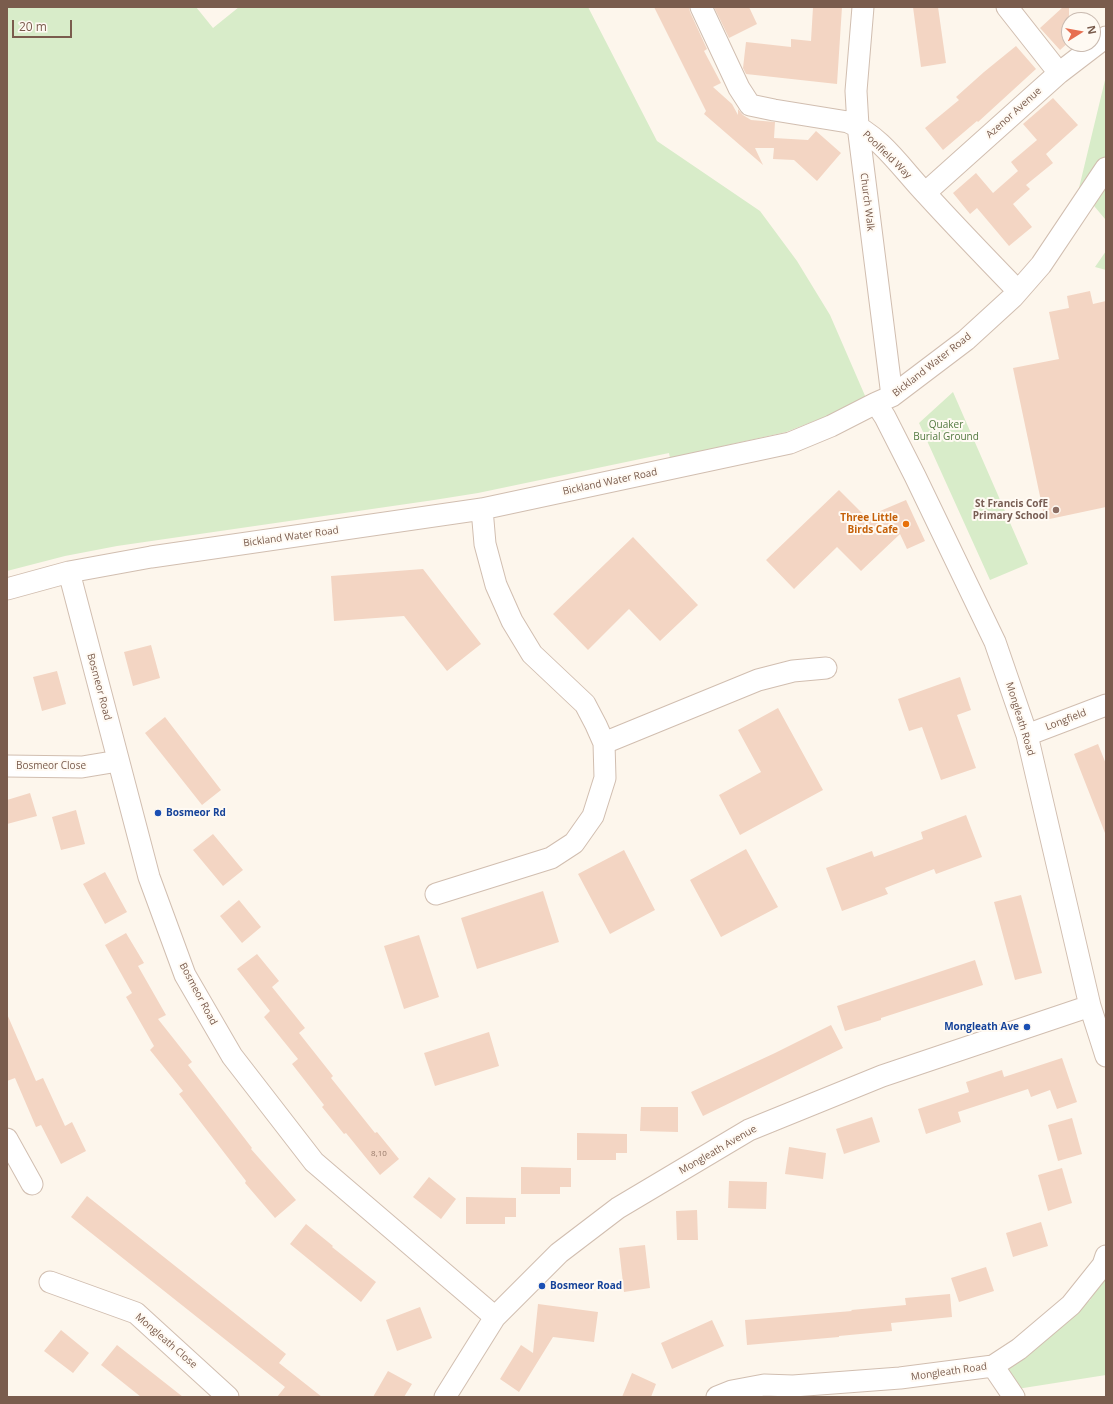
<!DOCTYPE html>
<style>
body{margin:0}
#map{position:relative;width:1113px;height:1404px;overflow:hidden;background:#fdf6ec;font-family:"Open Sans",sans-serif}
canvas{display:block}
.frame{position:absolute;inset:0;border:8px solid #7a5c4d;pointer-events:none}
.north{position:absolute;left:1061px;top:12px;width:40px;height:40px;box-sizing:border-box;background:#fffaf3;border:1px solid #cabbb1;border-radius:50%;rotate:79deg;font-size:11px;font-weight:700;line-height:16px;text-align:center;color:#7a5c4d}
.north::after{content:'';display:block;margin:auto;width:14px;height:18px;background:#e76f51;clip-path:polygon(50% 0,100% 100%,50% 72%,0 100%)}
.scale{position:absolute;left:12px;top:20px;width:60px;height:18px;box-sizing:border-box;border:2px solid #7a5c4d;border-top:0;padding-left:5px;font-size:12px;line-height:14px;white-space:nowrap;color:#7a5c4d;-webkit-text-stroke:3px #fffaf3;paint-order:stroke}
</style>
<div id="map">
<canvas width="1113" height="1404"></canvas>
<div class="frame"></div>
<div class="north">N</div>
<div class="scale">20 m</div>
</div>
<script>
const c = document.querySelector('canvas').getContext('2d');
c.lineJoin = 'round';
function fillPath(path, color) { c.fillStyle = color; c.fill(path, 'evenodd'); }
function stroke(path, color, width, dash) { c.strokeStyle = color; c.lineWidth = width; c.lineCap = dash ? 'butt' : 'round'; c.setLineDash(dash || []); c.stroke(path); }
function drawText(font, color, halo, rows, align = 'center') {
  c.font = font + ' "Open Sans",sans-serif'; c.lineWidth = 4; c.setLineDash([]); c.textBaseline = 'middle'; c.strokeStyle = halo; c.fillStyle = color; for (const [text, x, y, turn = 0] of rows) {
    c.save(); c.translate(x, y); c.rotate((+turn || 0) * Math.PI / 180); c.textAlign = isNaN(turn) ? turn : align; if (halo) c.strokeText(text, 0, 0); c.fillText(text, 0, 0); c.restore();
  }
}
const green = new Path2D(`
 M 7,7 L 196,7 L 213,28 L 239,7 L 588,7 L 657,141 L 760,211 L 797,261 L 830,315 L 866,398 L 827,416 L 786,432 L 670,458 L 669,453 L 478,493 L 434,500 L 117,546 L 65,556 L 7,571 Z
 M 1106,76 L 1106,218 L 1105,219 L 1079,188 Z
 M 1106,251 L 1106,270 L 1095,267 Z
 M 953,392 L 1028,564 L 990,580 L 919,423 Z
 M 1106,1274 L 1106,1375 L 1017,1389 L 1004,1368 L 1090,1300 Z`);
const building = new Path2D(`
 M 654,7 L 689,7 L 690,12 L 707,49 L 704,51 L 721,83 L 713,87 L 732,104 L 738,115 L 738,109 L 743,115 L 751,120 L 775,122 L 774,138 L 808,140 L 816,131 L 841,153 L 817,181 L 794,160 L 773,159 L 774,148 L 755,148 L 763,165 L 704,114 L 706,111 Z
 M 714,7 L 749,7 L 757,24 L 729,38 Z
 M 813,7 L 842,7 L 837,84 L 746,74 L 743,68 L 746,42 L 791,47 L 791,39 L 811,41 Z
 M 913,7 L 938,7 L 946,63 L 921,67 Z
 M 1063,7 L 1069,7 L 1069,42 L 1060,50 L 1040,28 Z
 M 1016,46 L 1036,69 L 978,122 L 977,121 L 943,150 L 925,128 L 959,100 L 956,97 L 984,72 Z
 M 1053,98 L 1078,125 L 1046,154 L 1053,163 L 1026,185 L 1030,189 L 1013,204 L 1032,227 L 1009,246 L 977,208 L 970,214 L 953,193 L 976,173 L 993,193 L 1018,171 L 1011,162 L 1037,140 L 1023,124 Z
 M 1090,291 L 1093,304 L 1106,301 L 1106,507 L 1045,520 L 1013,368 L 1059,359 L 1049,312 L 1069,308 L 1067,296 Z
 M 839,490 L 866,517 L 906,500 L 925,541 L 907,549 L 900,534 L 861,571 L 837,547 L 794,589 L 766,560 Z
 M 633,537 L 698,605 L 660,641 L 629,609 L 588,650 L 553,614 Z
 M 423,569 L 481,644 L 447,671 L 404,616 L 334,621 L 331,576 Z
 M 151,645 L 160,678 L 133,686 L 124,652 Z
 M 57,671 L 66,704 L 42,711 L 33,677 Z
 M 960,677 L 971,710 L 957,715 L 976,768 L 941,780 L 922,727 L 909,731 L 898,699 Z
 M 778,708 L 823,790 L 740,835 L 719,795 L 761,772 L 738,730 Z
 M 165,717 L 221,790 L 202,805 L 145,733 Z
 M 1098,744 L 1106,764 L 1105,833 L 1074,754 Z
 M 30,793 L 37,816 L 7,824 L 7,800 Z
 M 76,810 L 85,844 L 61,850 L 52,817 Z
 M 966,815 L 982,857 L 936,874 L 934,869 L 885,888 L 888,894 L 842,911 L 826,868 L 872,851 L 874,857 L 923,839 L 921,832 Z
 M 213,834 L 243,870 L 223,886 L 193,850 Z
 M 746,849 L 778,907 L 721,937 L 690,880 Z
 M 624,850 L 655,910 L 610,934 L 578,874 Z
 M 105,872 L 127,912 L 105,924 L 83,884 Z
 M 543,891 L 559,942 L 477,969 L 461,918 Z
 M 1021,895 L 1042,973 L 1015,980 L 994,902 Z
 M 239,900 L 261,927 L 242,943 L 220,916 Z
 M 126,933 L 144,963 L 138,966 L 166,1015 L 158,1019 L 192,1062 L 188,1065 L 252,1148 L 251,1149 L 296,1200 L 275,1218 L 245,1183 L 246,1181 L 179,1094 L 183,1091 L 150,1050 L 154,1046 L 126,997 L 132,993 L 105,945 Z
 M 419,935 L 439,997 L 404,1009 L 384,946 Z
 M 257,954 L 279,981 L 272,987 L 305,1028 L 299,1033 L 333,1076 L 331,1078 L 375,1133 L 377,1132 L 399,1159 L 380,1175 L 346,1133 L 344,1134 L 322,1107 L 324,1105 L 292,1064 L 298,1059 L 264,1017 L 270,1011 L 237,969 Z
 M 975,960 L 983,985 L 881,1018 L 881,1020 L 845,1031 L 837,1006 Z
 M 7,1014 L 36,1081 L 43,1078 L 65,1126 L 72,1122 L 86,1151 L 61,1164 L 41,1125 L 36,1127 L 15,1078 L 7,1081 Z
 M 831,1025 L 843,1048 L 703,1116 L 691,1092 L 775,1053 Z
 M 489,1032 L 499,1066 L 435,1086 L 424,1053 Z
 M 1062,1058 L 1077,1102 L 1057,1109 L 1050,1090 L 1031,1097 L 1028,1089 L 958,1112 L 961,1122 L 926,1134 L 918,1109 L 969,1092 L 966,1082 L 1002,1070 L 1004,1077 Z
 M 641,1107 L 678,1107 L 678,1132 L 640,1131 Z
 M 872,1117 L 880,1142 L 844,1154 L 836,1129 Z
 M 1072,1118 L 1082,1154 L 1058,1161 L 1048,1125 Z
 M 577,1133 L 627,1134 L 627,1153 L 616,1153 L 616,1160 L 577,1160 Z
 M 789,1147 L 826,1153 L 823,1179 L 785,1174 Z
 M 521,1167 L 571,1168 L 571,1187 L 560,1187 L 560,1194 L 521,1194 Z
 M 1062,1168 L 1072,1203 L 1048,1211 L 1038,1175 Z
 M 429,1177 L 456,1199 L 441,1219 L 413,1197 Z
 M 729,1181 L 767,1182 L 766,1209 L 728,1208 Z
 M 87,1196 L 286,1354 L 279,1363 L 322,1397 L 277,1397 L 285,1387 L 71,1217 Z
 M 466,1197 L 516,1198 L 516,1217 L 505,1217 L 505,1224 L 466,1224 Z
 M 697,1210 L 698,1240 L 677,1240 L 676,1211 Z
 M 1041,1222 L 1048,1246 L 1013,1257 L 1006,1233 Z
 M 306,1224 L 333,1246 L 332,1247 L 376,1282 L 361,1302 L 290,1244 Z
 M 645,1245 L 650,1288 L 624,1292 L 619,1248 Z
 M 986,1267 L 994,1291 L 959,1302 L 951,1278 Z
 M 950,1294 L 952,1317 L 891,1323 L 892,1331 L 839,1336 L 839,1337 L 747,1345 L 745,1320 L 852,1311 L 851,1310 L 906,1305 L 905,1298 Z
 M 538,1304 L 598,1312 L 594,1342 L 553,1337 L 519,1392 L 500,1379 L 521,1345 L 533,1353 Z
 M 420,1307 L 432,1338 L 397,1351 L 386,1320 Z
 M 712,1320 L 724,1346 L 672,1369 L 661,1343 Z
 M 61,1330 L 89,1353 L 73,1373 L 44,1351 Z
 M 117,1345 L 183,1397 L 141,1397 L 101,1365 Z
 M 388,1371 L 412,1384 L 404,1397 L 373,1397 Z
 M 632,1373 L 656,1384 L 651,1397 L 622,1397 Z`);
const minor = new Path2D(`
 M 701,7 L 739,88 L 750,105 L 774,110 L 848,122 C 881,136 902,169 926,194 C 956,227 987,259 1018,291
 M 863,7 L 856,91 L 858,126 L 892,396
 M 1007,7 L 1059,73
 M 925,193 L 1059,73 L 1106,37
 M 876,403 L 885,417 L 915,476 L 995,642 L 1027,735 L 1090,1006 L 1106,1056
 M 69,572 L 149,877 L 185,975 L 232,1056 L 314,1162 L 495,1317
 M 7,589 L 69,572 L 151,557 L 482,509 L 790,443 L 831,426 L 876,403 L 892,396 L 966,340 L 1013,297 L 1041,265 L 1106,168
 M 1027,735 L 1106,705
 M 604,743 L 758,680 L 793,671 L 826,668
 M 7,766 L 82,767 L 118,761
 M 436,894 L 551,858 L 574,843 L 593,816 L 605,778 L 604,743 L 596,725 L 585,704 L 532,654 L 512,621 L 496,585 L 485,544 L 482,509
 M 7,1139 L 32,1184
 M 50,1282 L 136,1313 L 228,1397
 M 993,1366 L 1014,1397
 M 445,1397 L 495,1317 L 559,1253 L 618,1208 L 749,1130 L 882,1076 L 1090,1006
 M 717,1397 L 732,1391 L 764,1385 L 793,1386 L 900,1378 L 993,1366 L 1019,1349 L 1071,1305 L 1103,1265 L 1106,1256`);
const markers = [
 [1056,510,4,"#8d6e63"],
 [906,524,4,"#e8710a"],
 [158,813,4,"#1a4fb4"],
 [1027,1027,4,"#1a4fb4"],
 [542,1286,4,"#1a4fb4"]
];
const numberNames = [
 ["8,10",379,1154]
];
const streetNames = [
 ["Azenor Avenue",1014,113,-42],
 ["Poolfield Way",887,155,44],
 ["Church Walk",867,202,83],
 ["Bickland Water Road",932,365,-38],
 ["Bickland Water Road",610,482,-12],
 ["Bickland Water Road",291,537,-8],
 ["Bosmeor Road",99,687,75],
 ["Mongleath Road",1020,719,73],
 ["Longfield",1066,720,-21],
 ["Bosmeor Close",51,766],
 ["Bosmeor Road",198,994,62],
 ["Mongleath Avenue",718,1150,-30],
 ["Mongleath Close",166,1341,41],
 ["Mongleath Road",949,1372,-8]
];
const parkNames = [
 ["Quaker",946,425],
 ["Burial Ground",946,437]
];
const educationNames = [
 ["St Francis CofE",1048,504],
 ["Primary School",1048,516]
];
const foodNames = [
 ["Three Little",898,518],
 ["Birds Cafe",898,530]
];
const transitNames = [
 ["Bosmeor Rd",166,813],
 ["Mongleath Ave",1019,1027,"right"],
 ["Bosmeor Road",550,1286]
];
fillPath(green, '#d8ecc9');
fillPath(building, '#f3d5c3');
stroke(minor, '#d1beb0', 23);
stroke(minor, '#fff', 21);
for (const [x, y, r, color] of markers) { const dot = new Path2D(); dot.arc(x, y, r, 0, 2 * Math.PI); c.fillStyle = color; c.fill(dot); stroke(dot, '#fffaf3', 1.5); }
drawText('8px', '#987a6a', null, numberNames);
drawText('10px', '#7a5c4d', '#fffaf3', streetNames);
drawText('10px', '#537a41', '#fffaf3', parkNames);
drawText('bold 10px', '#785e54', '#fffaf3', educationNames, 'right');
drawText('bold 10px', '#c56008', '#fffaf3', foodNames, 'right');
drawText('bold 10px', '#164399', '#fffaf3', transitNames, 'left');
</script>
